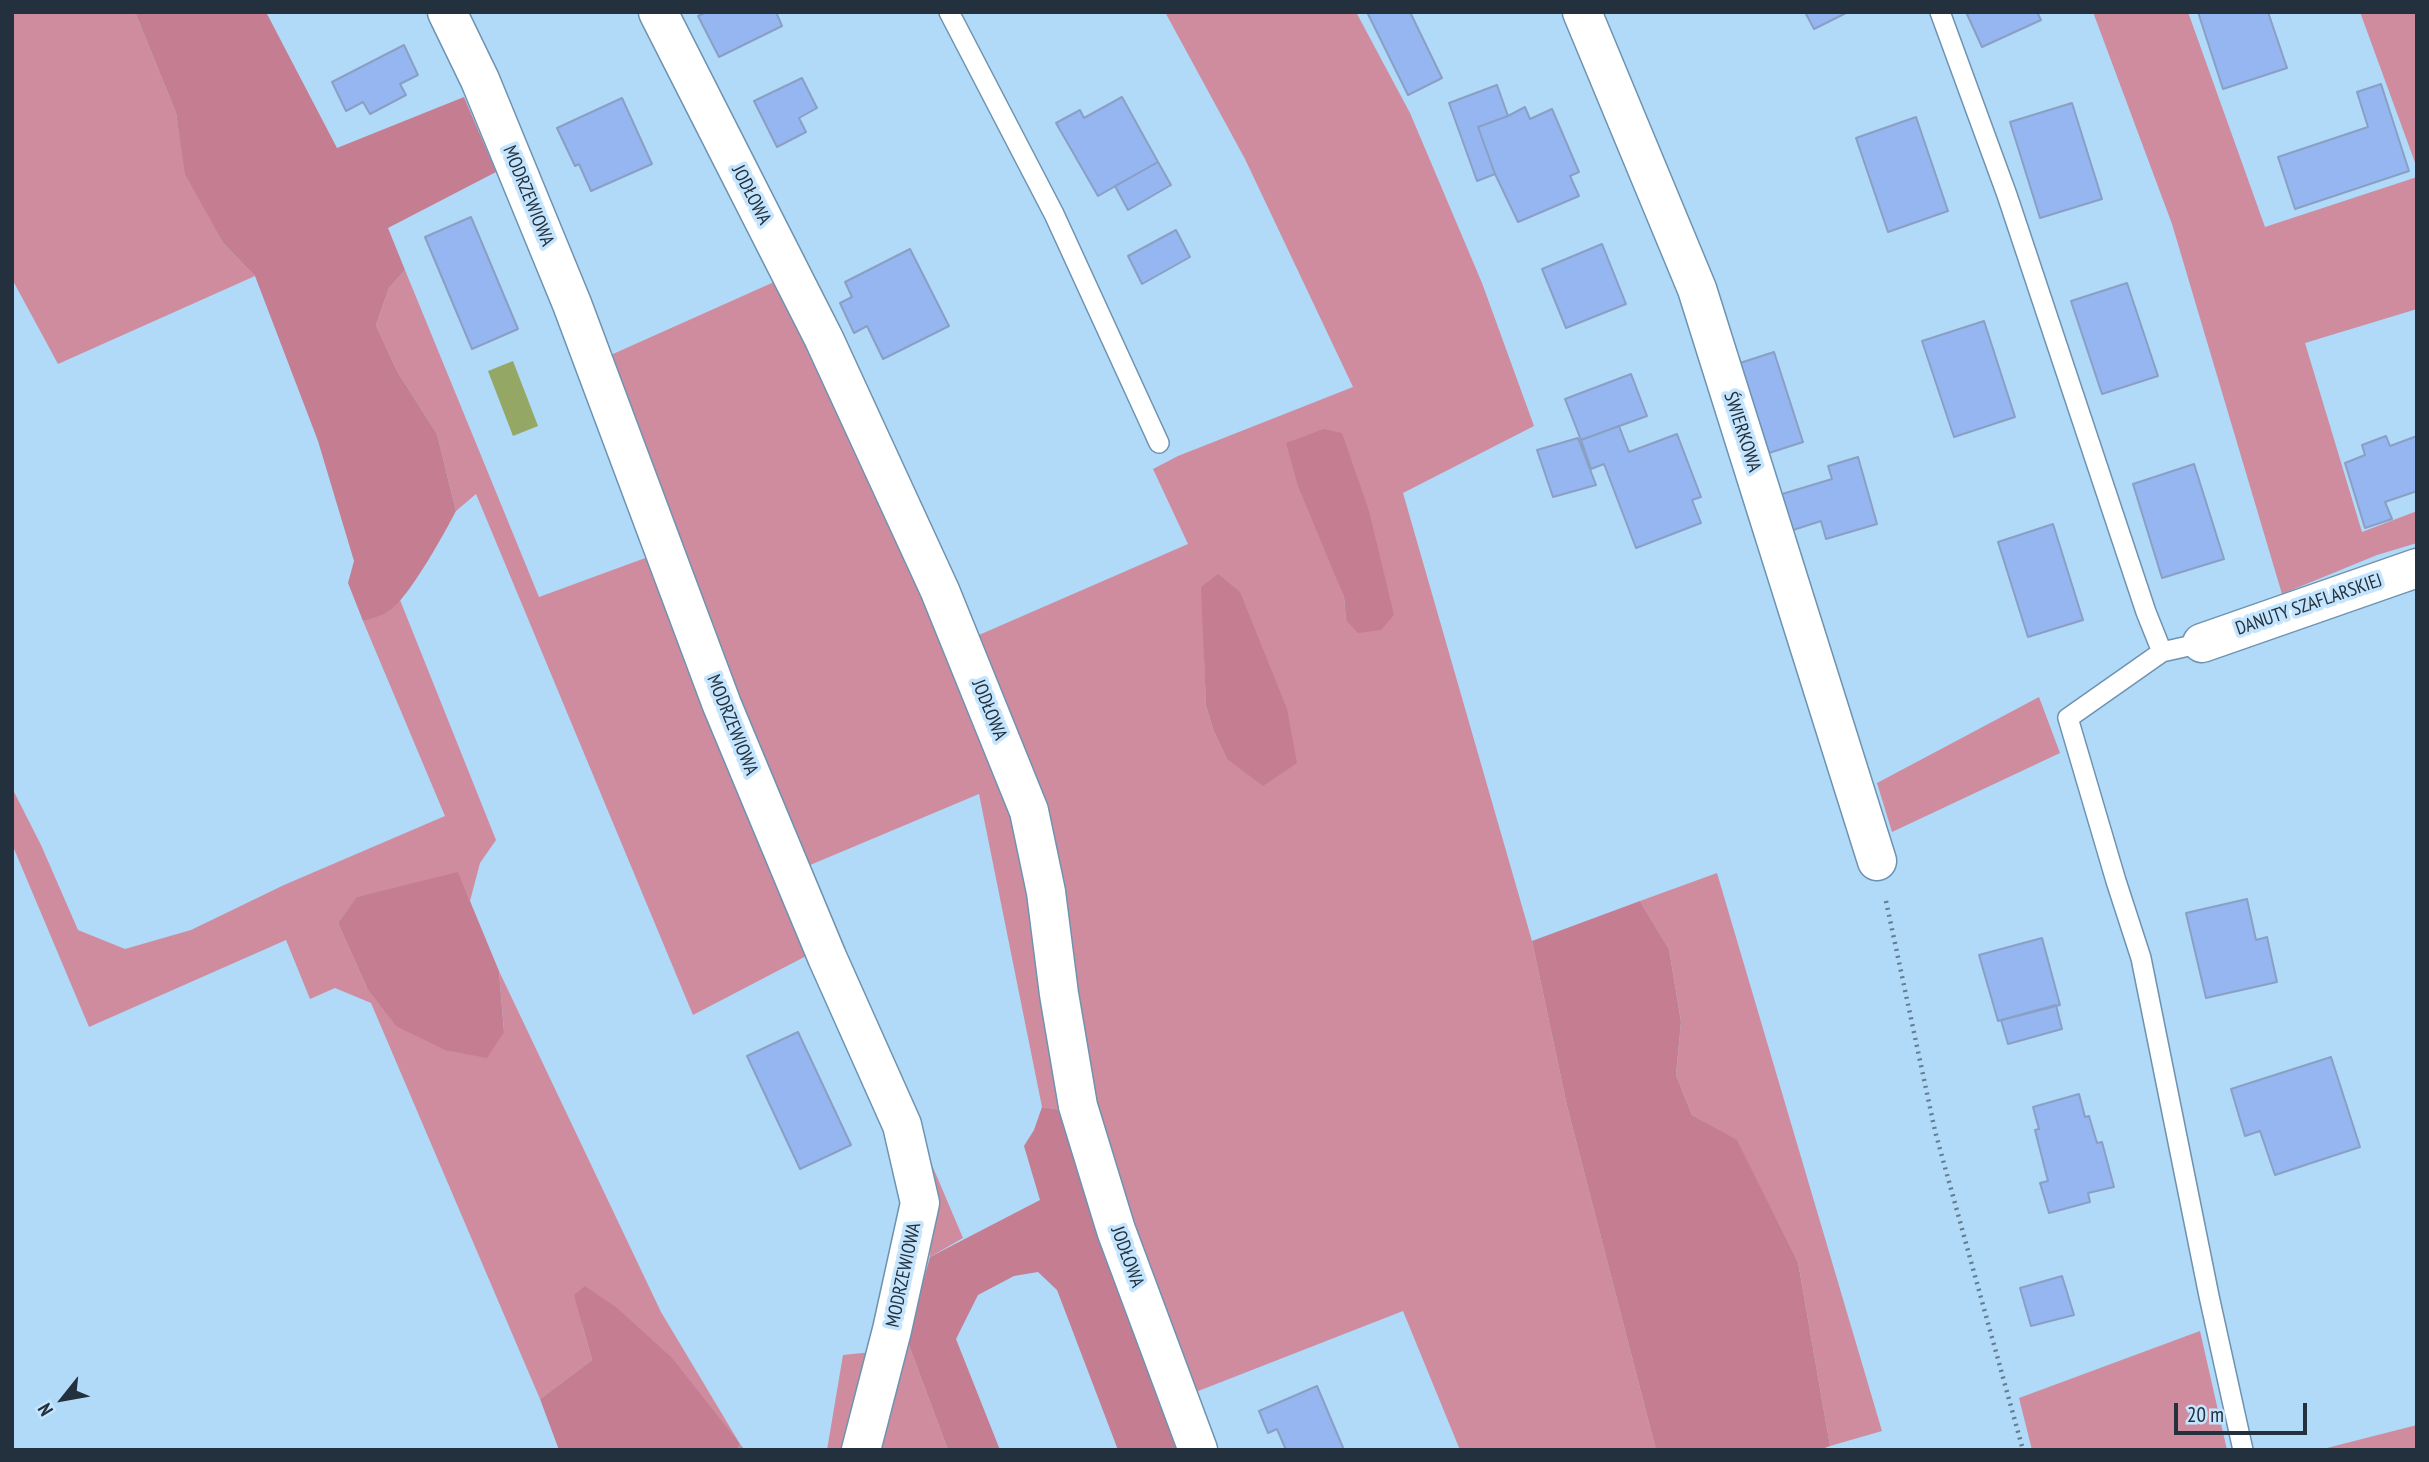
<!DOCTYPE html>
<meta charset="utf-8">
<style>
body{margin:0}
#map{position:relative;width:2429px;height:1462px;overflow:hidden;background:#b1d9f8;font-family:"PT Sans Narrow",sans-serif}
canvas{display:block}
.frame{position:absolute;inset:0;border:14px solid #22313d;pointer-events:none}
.north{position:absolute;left:28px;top:1364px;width:70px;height:70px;-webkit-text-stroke:5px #c5e5fe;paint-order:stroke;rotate:239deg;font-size:19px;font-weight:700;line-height:28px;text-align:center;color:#22313d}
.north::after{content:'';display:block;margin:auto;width:24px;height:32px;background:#22313d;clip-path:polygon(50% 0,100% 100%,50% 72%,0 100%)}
.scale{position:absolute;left:2174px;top:1403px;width:133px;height:32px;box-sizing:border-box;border:4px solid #22313d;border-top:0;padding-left:9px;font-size:21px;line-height:24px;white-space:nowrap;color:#22313d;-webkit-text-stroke:5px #c5e5fe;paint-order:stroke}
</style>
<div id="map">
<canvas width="2429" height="1462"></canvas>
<div class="frame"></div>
<div class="north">N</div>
<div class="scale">20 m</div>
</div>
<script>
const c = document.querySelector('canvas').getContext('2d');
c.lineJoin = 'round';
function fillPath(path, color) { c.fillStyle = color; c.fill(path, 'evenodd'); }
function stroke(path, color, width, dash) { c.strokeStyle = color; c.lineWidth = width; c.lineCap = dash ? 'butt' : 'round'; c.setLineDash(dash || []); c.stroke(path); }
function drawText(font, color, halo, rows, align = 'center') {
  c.font = font + ' "PT Sans Narrow",sans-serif'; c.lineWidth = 7; c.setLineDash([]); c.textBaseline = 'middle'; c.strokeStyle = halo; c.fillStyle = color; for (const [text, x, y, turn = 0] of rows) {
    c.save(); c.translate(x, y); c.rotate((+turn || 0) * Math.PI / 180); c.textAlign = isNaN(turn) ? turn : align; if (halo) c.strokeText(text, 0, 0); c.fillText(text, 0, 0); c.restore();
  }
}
const green = new Path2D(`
 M 12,12 L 135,12 L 176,113 L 186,174 L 223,243 L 255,276 L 58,364 L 12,279 Z
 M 1165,12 L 1356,12 L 1410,113 L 1482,283 L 1534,426 L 1403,493 L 1532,941 L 1567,1106 L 1656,1450 L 1460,1450 L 1403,1311 L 1188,1395 L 1102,1155 L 972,638 L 1188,544 L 1153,469 L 1178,456 L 1353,387 L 1245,159 ZM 1326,550 L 1381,630 L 1346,620 L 1344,597 ZM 1204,650 L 1227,759 L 1214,732 L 1206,706 Z
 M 2093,12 L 2188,12 L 2265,227 L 2417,177 L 2417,309 L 2305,343 L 2362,532 L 2417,511 L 2417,543 L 2377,555 L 2282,594 L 2172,224 Z
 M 2360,12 L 2417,12 L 2417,168 Z
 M 405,270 L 539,597 L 648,557 L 686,666 L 810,954 L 693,1015 L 476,494 L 456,511 L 437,434 L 397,371 L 376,325 L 389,288 Z
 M 783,278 L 1009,792 L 1068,1111 L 1042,1107 L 979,794 L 803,868 L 712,621 L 604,358 Z
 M 400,600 L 496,840 L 480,863 L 470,901 L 458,873 L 358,897 L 338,923 L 367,988 L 504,1031 L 499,971 L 661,1312 L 740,1444 L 745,1450 L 737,1450 L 740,1444 L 582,1324 L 592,1360 L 540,1399 L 371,1003 L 335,988 L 310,999 L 286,940 L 89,1027 L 12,844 L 12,788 L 41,845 L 78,930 L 125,949 L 191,930 L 284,885 L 445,816 L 363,621 L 389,611 Z
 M 2039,697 L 2060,753 L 1892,832 L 1877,783 Z
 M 1717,873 L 1882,1431 L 1830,1446 L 1798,1262 L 1737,1141 L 1692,1115 L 1676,1075 L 1681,1022 L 1669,949 L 1640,901 Z
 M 923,1144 L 963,1238 L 930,1257 L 931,1208 Z
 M 2200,1331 L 2227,1450 L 2032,1450 L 2019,1398 Z
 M 907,1340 L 948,1450 L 880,1450 Z
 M 872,1352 L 849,1450 L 827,1450 L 843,1355 Z
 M 2417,1425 L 2417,1450 L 2319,1450 Z`);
const forest = new Path2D(`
 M 135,12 L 266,12 L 337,148 L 464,97 L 496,172 L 388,228 L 405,270 L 389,288 L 376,325 L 397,371 L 437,434 L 456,511 C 444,534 409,598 389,611 C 382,616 372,618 363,621 L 348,583 L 354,561 L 318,441 L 255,276 L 223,243 L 185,174 L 176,113 Z
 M 1324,429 L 1342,433 L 1369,511 L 1394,615 L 1381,630 L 1358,633 L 1346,620 L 1344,597 L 1298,486 L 1286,443 Z
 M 1218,574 L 1240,592 L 1287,709 L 1297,763 L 1263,786 L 1227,759 L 1214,732 L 1206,706 L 1201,587 Z
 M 458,872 L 499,971 L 504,1032 L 487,1058 L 445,1050 L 396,1026 L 367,988 L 338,923 L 357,897 Z
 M 1640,901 L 1669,949 L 1681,1022 L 1676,1075 L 1692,1115 L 1737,1140 L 1798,1262 L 1830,1446 L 1819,1450 L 1656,1450 L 1567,1106 L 1532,941 Z
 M 1042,1107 L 1068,1111 L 1184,1450 L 1118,1450 L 1057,1290 L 1038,1272 L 1014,1276 L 978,1295 L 956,1339 L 1000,1450 L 948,1450 L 907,1340 L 930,1257 L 1040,1200 L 1024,1146 L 1034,1130 Z
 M 585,1286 L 617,1308 L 672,1358 L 740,1444 L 737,1450 L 559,1450 L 540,1399 L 592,1360 L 574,1295 Z`);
const water = new Path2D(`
 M 513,361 L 538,426 L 513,436 L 488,371 Z`);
const building = new Path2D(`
 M 707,12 L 776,12 L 782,26 L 719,57 L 698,16 Z
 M 1367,12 L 1410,12 L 1442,78 L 1408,95 Z
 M 1805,12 L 1848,12 L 1814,29 Z
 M 1966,12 L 2037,12 L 2041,20 L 1982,47 Z
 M 2198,12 L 2268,12 L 2287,68 L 2223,89 Z
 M 404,45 L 418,75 L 400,84 L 406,95 L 370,114 L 363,102 L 346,111 L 332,82 Z
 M 802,78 L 817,108 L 799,118 L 806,132 L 777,147 L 754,101 Z
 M 2381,84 L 2409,171 L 2295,209 L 2278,157 L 2368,127 L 2357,92 Z
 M 1497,85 L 1508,116 L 1478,127 L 1495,174 L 1477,181 L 1449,103 Z
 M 1122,97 L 1158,162 L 1098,196 L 1056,123 L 1080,110 L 1084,118 Z
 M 622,98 L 652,164 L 591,191 L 579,164 L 575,166 L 557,128 Z
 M 2072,103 L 2102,199 L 2040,218 L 2010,122 Z
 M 1525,107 L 1530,119 L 1552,109 L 1579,172 L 1570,176 L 1579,196 L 1518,222 L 1495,174 L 1478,127 L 1508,116 Z
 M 1916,117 L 1948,211 L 1888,232 L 1856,138 Z
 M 1158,162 L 1171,185 L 1128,210 L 1115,186 Z
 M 471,217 L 518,329 L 472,349 L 425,237 Z
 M 1176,230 L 1190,257 L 1142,284 L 1128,256 Z
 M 1602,244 L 1626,304 L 1566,328 L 1542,269 Z
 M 910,249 L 949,326 L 883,359 L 867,326 L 854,333 L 840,303 L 852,297 L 845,282 Z
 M 2127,283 L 2158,376 L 2102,394 L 2071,301 Z
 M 1984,321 L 2015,417 L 1954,437 L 1922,341 Z
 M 1774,352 L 1803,442 L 1769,453 L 1740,363 Z
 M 1631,374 L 1647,416 L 1581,440 L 1565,399 Z
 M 1619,426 L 1629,452 L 1677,434 L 1701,497 L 1692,500 L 1701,523 L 1636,548 L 1604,464 L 1591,469 L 1581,440 Z
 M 2386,436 L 2390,446 L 2417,436 L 2417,491 L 2385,502 L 2392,519 L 2365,528 L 2345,463 L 2365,455 L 2362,445 Z
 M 1578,438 L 1596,485 L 1553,497 L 1537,450 Z
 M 1858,457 L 1877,524 L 1826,539 L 1821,521 L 1790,531 L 1779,495 L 1832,479 L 1828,466 Z
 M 2194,464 L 2224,559 L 2162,578 L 2133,484 Z
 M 2053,524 L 2083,620 L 2028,637 L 1998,542 Z
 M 2247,899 L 2256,940 L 2267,937 L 2277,982 L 2206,998 L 2186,913 Z
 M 2042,938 L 2060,1005 L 1998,1021 L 1979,955 Z
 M 2056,1005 L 2062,1029 L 2008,1044 L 2001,1020 Z
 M 798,1032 L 851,1145 L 800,1169 L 747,1056 Z
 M 2331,1057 L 2360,1147 L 2275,1175 L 2260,1131 L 2245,1136 L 2231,1089 Z
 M 2079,1094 L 2085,1117 L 2089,1116 L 2097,1143 L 2102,1142 L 2114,1187 L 2088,1193 L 2090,1202 L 2049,1213 L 2040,1183 L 2048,1181 L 2035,1130 L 2039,1129 L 2033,1107 Z
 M 2062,1276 L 2074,1315 L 2031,1326 L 2020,1288 Z
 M 1317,1386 L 1344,1450 L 1286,1450 L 1277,1429 L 1268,1433 L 1259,1411 Z`);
const path = new Path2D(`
 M 1886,901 L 1935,1131 L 2023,1450`);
const service = new Path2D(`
 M 949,12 L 1054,214 L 1159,443
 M 1940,12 L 2007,195 L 2146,612 L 2162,652 L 2202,643
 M 2162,652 L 2068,718 L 2116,881 L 2141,958 L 2209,1296 L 2243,1450`);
const minor = new Path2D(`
 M 447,12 L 480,80 L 572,304 L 722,705 L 827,957 L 902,1125 L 920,1203 L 892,1330 L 861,1450
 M 658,12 L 824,339 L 940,591 L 1029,811 L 1046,892 L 1059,994 L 1078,1106 L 1116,1230 L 1198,1450
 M 1582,12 L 1697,289 L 1877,861
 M 2202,643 L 2417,568`);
const streetNames = [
 ["JODŁOWA",751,195,63],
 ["MODRZEWIOWA",528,196,68],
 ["ŚWIERKOWA",1742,432,72],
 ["DANUTY SZAFLARSKIEJ",2309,605,-19],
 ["JODŁOWA",989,710,68],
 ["MODRZEWIOWA",732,725,68],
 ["JODŁOWA",1127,1257,70],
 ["MODRZEWIOWA",904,1275,-78]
];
fillPath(green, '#cf8c9f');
fillPath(forest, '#c57d92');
fillPath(water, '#94a765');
fillPath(building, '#95b6f1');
stroke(building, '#8a9fc4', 2);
stroke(service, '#6e93b0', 22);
stroke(minor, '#6e93b0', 41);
stroke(path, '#627d91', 4.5, [2, 5]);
stroke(service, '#fff', 19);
stroke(minor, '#fff', 38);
drawText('19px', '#22313d', '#c5e5fe', streetNames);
</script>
